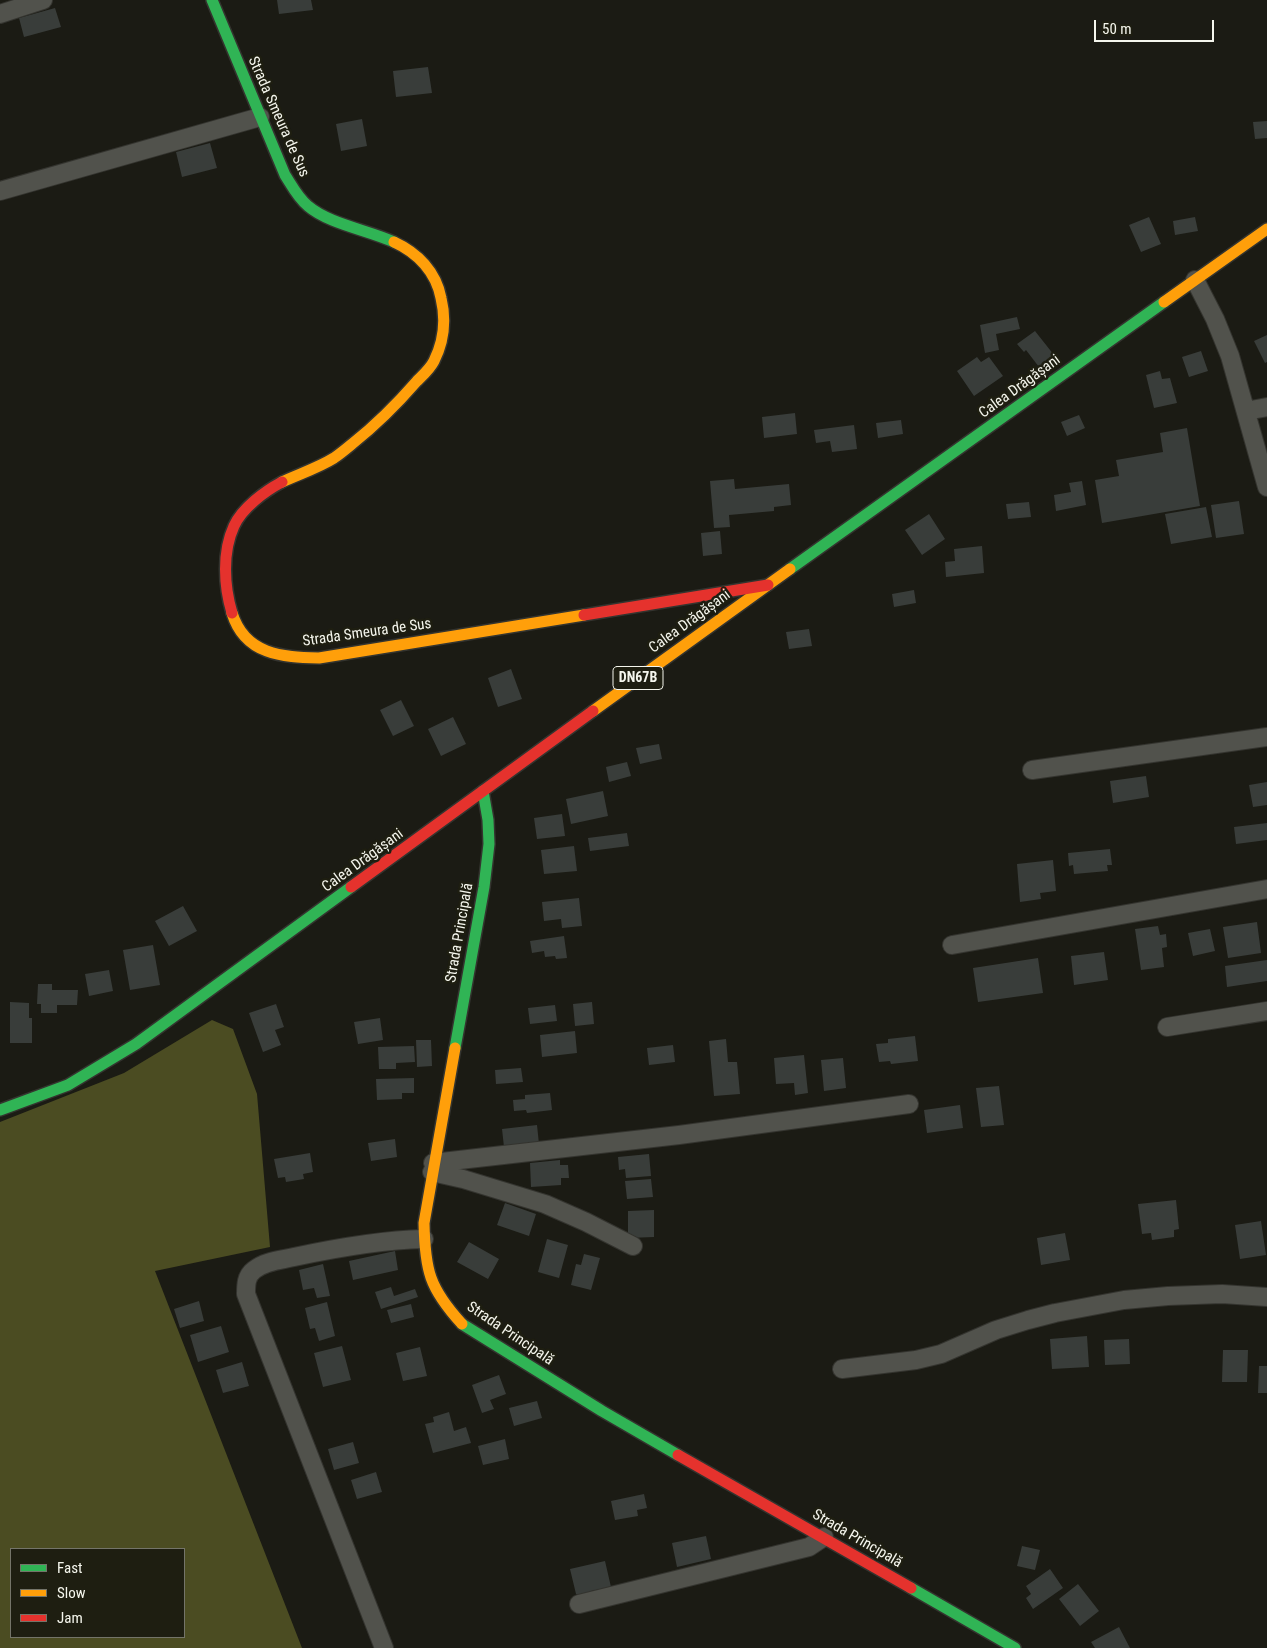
<!DOCTYPE html>
<meta charset="utf-8">
<style>
body{margin:0}
#map{position:relative;width:1267px;height:1648px;overflow:hidden;background:#1b1b14;font-family:"Roboto Condensed",sans-serif}
canvas{display:block}
.legend{position:absolute;left:10px;top:1548px;width:175px;height:90px;box-sizing:border-box;background:#1e1e11;border:1px solid #747469;margin:0;padding:6px 9px;list-style:none;font-size:15px;color:#f5f6ed}
.legend li{display:flex;align-items:center;gap:10px;height:25px}
.legend b{width:25px;border:1px solid #747469}
.scale{position:absolute;left:1094px;top:20px;width:120px;height:22px;box-sizing:border-box;border:2px solid #f5f6ed;border-top:0;padding-left:6px;font-size:15px;line-height:18px;white-space:nowrap;color:#f5f6ed;-webkit-text-stroke:4px #1e1e11;paint-order:stroke}
</style>
<div id="map">
<canvas width="1267" height="1648"></canvas>
<ul class="legend">
<li><b style="height:6px;background:#30b455"></b>Fast</li>
<li><b style="height:6px;background:#ff9f0a"></b>Slow</li>
<li><b style="height:6px;background:#e5322d"></b>Jam</li>
</ul>
<div class="scale">50 m</div>
</div>
<script>
const c = document.querySelector('canvas').getContext('2d');
c.lineJoin = 'round';
function fillPath(path, color) { c.fillStyle = color; c.fill(path, 'evenodd'); }
function stroke(path, color, width, dash) { c.strokeStyle = color; c.lineWidth = width; c.lineCap = dash ? 'butt' : 'round'; c.setLineDash(dash || []); c.stroke(path); }
function drawText(font, color, halo, rows, align = 'center') {
  c.font = font + ' "Roboto Condensed",sans-serif'; c.lineWidth = 5; c.setLineDash([]); c.textBaseline = 'middle'; c.strokeStyle = halo; c.fillStyle = color; for (const [text, x, y, turn = 0] of rows) {
    c.save(); c.translate(x, y); c.rotate((+turn || 0) * Math.PI / 180); c.textAlign = isNaN(turn) ? turn : align; if (halo) c.strokeText(text, 0, 0); c.fillText(text, 0, 0); c.restore();
  }
}
const forest = new Path2D(`
 M 212,1020 L 233,1029 L 257,1094 L 270,1247 L 155,1271 L 302,1648 L 0,1648 L 0,1122 L 124,1073 ZM 11,1549 L 184,1549 L 184,1637 L 11,1637 Z`);
const building = new Path2D(`
 M 277,0 L 311,0 L 313,10 L 279,14 Z
 M 55,8 L 61,27 L 24,37 L 19,18 Z
 M 428,67 L 432,93 L 396,97 L 393,71 Z
 M 362,119 L 367,146 L 341,151 L 336,124 Z
 M 1267,121 L 1267,138 L 1255,139 L 1253,122 Z
 M 210,143 L 217,168 L 182,177 L 176,152 Z
 M 1149,217 L 1161,244 L 1141,252 L 1129,225 Z
 M 1195,217 L 1198,231 L 1175,235 L 1173,221 Z
 M 1017,317 L 1020,329 L 996,334 L 999,350 L 985,353 L 980,325 Z
 M 1035,331 L 1054,355 L 1039,367 L 1026,350 L 1024,352 L 1017,344 Z
 M 1267,335 L 1267,362 L 1265,363 L 1254,341 Z
 M 1201,351 L 1208,371 L 1189,377 L 1182,357 Z
 M 977,357 L 981,362 L 989,357 L 1003,376 L 974,396 L 957,371 Z
 M 1160,371 L 1162,379 L 1170,378 L 1177,403 L 1154,408 L 1146,375 Z
 M 795,413 L 797,434 L 764,438 L 762,417 Z
 M 1079,415 L 1085,428 L 1067,436 L 1061,422 Z
 M 901,420 L 903,434 L 878,438 L 876,423 Z
 M 854,425 L 857,449 L 832,452 L 830,441 L 816,443 L 814,430 Z
 M 1187,428 L 1200,506 L 1102,523 L 1095,480 L 1119,476 L 1116,460 L 1163,452 L 1160,433 Z
 M 734,479 L 735,489 L 789,484 L 791,505 L 774,507 L 774,511 L 729,515 L 730,527 L 714,528 L 710,481 Z
 M 1082,481 L 1086,505 L 1056,511 L 1054,495 L 1071,492 L 1069,483 Z
 M 1239,501 L 1244,534 L 1216,538 L 1211,505 Z
 M 1029,502 L 1031,517 L 1008,519 L 1006,504 Z
 M 1206,507 L 1212,537 L 1171,544 L 1165,514 Z
 M 929,514 L 945,539 L 922,555 L 905,530 Z
 M 720,531 L 722,554 L 703,556 L 701,533 Z
 M 982,546 L 984,573 L 946,577 L 945,562 L 955,561 L 954,549 Z
 M 914,590 L 916,603 L 894,607 L 892,594 Z
 M 809,629 L 812,646 L 789,649 L 786,632 Z
 M 511,669 L 522,699 L 498,707 L 488,678 Z
 M 401,700 L 414,726 L 393,736 L 380,710 Z
 M 453,717 L 466,744 L 441,756 L 428,729 Z
 M 659,744 L 662,759 L 640,764 L 636,748 Z
 M 627,762 L 631,776 L 609,782 L 606,767 Z
 M 1146,776 L 1149,797 L 1113,803 L 1110,781 Z
 M 1267,782 L 1267,805 L 1253,807 L 1249,785 Z
 M 603,791 L 608,816 L 571,824 L 566,799 Z
 M 562,814 L 565,836 L 537,839 L 534,818 Z
 M 1267,823 L 1267,840 L 1236,844 L 1234,827 Z
 M 627,833 L 629,846 L 590,851 L 588,838 Z
 M 574,846 L 577,871 L 544,874 L 541,850 Z
 M 1110,849 L 1112,865 L 1107,865 L 1108,871 L 1074,874 L 1073,865 L 1069,866 L 1068,853 Z
 M 1053,860 L 1056,891 L 1040,893 L 1041,899 L 1020,902 L 1017,864 Z
 M 579,898 L 582,926 L 562,928 L 561,919 L 544,921 L 542,902 Z
 M 183,906 L 197,931 L 169,946 L 155,921 Z
 M 1257,922 L 1261,953 L 1228,958 L 1223,927 Z
 M 1158,926 L 1160,935 L 1166,934 L 1167,947 L 1162,948 L 1164,967 L 1141,970 L 1135,929 Z
 M 1210,929 L 1215,951 L 1193,956 L 1188,933 Z
 M 564,936 L 567,958 L 556,959 L 555,956 L 545,957 L 544,951 L 532,953 L 530,941 Z
 M 153,945 L 160,985 L 130,990 L 123,950 Z
 M 1104,952 L 1108,980 L 1074,985 L 1071,956 Z
 M 1038,958 L 1043,993 L 978,1002 L 973,968 Z
 M 1267,960 L 1267,981 L 1227,987 L 1225,966 Z
 M 109,970 L 113,991 L 89,996 L 85,974 Z
 M 38,984 L 52,984 L 52,990 L 78,990 L 77,1005 L 57,1005 L 57,1013 L 41,1013 L 41,1004 L 37,1004 Z
 M 10,1002 L 29,1003 L 29,1018 L 32,1018 L 32,1043 L 10,1043 Z
 M 592,1002 L 594,1024 L 575,1026 L 573,1004 Z
 M 276,1004 L 284,1027 L 275,1030 L 281,1045 L 263,1052 L 249,1013 Z
 M 555,1005 L 557,1021 L 530,1024 L 528,1008 Z
 M 380,1018 L 383,1040 L 358,1044 L 354,1022 Z
 M 575,1031 L 577,1053 L 542,1057 L 540,1035 Z
 M 915,1036 L 918,1061 L 891,1064 L 890,1061 L 879,1062 L 876,1044 L 888,1043 L 888,1039 Z
 M 726,1039 L 728,1062 L 737,1062 L 740,1094 L 714,1096 L 709,1041 Z
 M 416,1040 L 431,1040 L 432,1066 L 417,1067 Z
 M 673,1045 L 675,1062 L 649,1065 L 647,1048 Z
 M 414,1046 L 415,1062 L 396,1063 L 396,1069 L 379,1069 L 378,1047 Z
 M 804,1055 L 808,1093 L 795,1095 L 794,1083 L 776,1084 L 774,1058 Z
 M 843,1058 L 846,1088 L 824,1091 L 821,1060 Z
 M 521,1068 L 523,1082 L 496,1084 L 495,1070 Z
 M 414,1078 L 414,1093 L 402,1093 L 402,1099 L 377,1100 L 376,1079 Z
 M 999,1086 L 1004,1125 L 981,1127 L 976,1088 Z
 M 550,1093 L 552,1110 L 527,1113 L 526,1110 L 514,1111 L 513,1100 L 525,1099 L 525,1095 Z
 M 960,1105 L 963,1128 L 927,1133 L 924,1110 Z
 M 537,1125 L 539,1144 L 504,1147 L 502,1129 Z
 M 395,1139 L 397,1157 L 371,1161 L 368,1143 Z
 M 310,1153 L 313,1172 L 303,1174 L 304,1179 L 286,1182 L 285,1177 L 278,1178 L 274,1159 Z
 M 649,1154 L 651,1176 L 626,1178 L 625,1169 L 619,1170 L 618,1157 Z
 M 560,1160 L 560,1165 L 568,1165 L 569,1178 L 561,1178 L 561,1185 L 531,1187 L 530,1163 Z
 M 651,1179 L 653,1197 L 627,1199 L 625,1181 Z
 M 1176,1200 L 1179,1229 L 1174,1230 L 1174,1237 L 1152,1240 L 1151,1233 L 1142,1234 L 1138,1204 Z
 M 505,1203 L 536,1214 L 529,1236 L 497,1225 Z
 M 654,1210 L 654,1237 L 628,1238 L 628,1211 Z
 M 1261,1221 L 1266,1255 L 1240,1259 L 1235,1225 Z
 M 1065,1233 L 1070,1260 L 1041,1265 L 1037,1238 Z
 M 547,1239 L 568,1245 L 559,1278 L 538,1272 Z
 M 469,1242 L 499,1259 L 488,1279 L 457,1262 Z
 M 395,1251 L 398,1270 L 353,1280 L 349,1261 Z
 M 584,1254 L 600,1258 L 591,1290 L 571,1285 L 576,1264 L 581,1265 Z
 M 323,1264 L 330,1296 L 317,1298 L 314,1288 L 303,1290 L 299,1270 Z
 M 391,1287 L 394,1296 L 415,1289 L 418,1297 L 381,1309 L 375,1292 Z
 M 199,1301 L 204,1321 L 180,1328 L 174,1309 Z
 M 327,1302 L 335,1336 L 319,1341 L 315,1328 L 310,1329 L 305,1308 Z
 M 411,1304 L 414,1317 L 391,1323 L 387,1310 Z
 M 221,1326 L 229,1352 L 198,1362 L 190,1335 Z
 M 1087,1336 L 1089,1367 L 1052,1369 L 1050,1339 Z
 M 1129,1339 L 1130,1364 L 1105,1365 L 1104,1340 Z
 M 342,1346 L 351,1380 L 323,1387 L 314,1353 Z
 M 420,1347 L 427,1376 L 403,1381 L 396,1353 Z
 M 1223,1350 L 1248,1350 L 1247,1382 L 1222,1382 Z
 M 242,1362 L 249,1386 L 223,1393 L 216,1370 Z
 M 1259,1366 L 1267,1366 L 1267,1393 L 1258,1393 Z
 M 499,1375 L 506,1394 L 490,1400 L 494,1409 L 482,1413 L 472,1385 Z
 M 537,1401 L 542,1418 L 514,1426 L 509,1408 Z
 M 449,1412 L 454,1431 L 466,1427 L 471,1443 L 433,1453 L 425,1424 L 434,1422 L 433,1417 Z
 M 505,1439 L 509,1459 L 483,1465 L 478,1446 Z
 M 353,1442 L 359,1463 L 334,1470 L 328,1449 Z
 M 376,1472 L 382,1492 L 357,1499 L 351,1480 Z
 M 644,1494 L 647,1508 L 637,1510 L 638,1516 L 615,1520 L 611,1501 Z
 M 706,1536 L 711,1559 L 677,1567 L 672,1543 Z
 M 1022,1546 L 1040,1550 L 1035,1570 L 1017,1566 Z
 M 605,1561 L 611,1587 L 591,1591 L 592,1597 L 579,1600 L 578,1594 L 576,1594 L 570,1569 Z
 M 1050,1569 L 1063,1588 L 1033,1609 L 1026,1598 L 1031,1594 L 1026,1586 Z
 M 1078,1584 L 1099,1611 L 1080,1626 L 1059,1599 Z
 M 1119,1627 L 1130,1648 L 1095,1648 L 1091,1642 Z`);
const street = new Path2D(`
 M 0,14 L 43,0
 M 0,191 L 260,117
 M 1195,280 L 1215,319 L 1230,356 L 1267,487
 M 1246,411 L 1267,407
 M 1032,770 L 1267,737
 M 952,945 L 1267,889
 M 1167,1027 L 1267,1011
 M 433,1163 L 679,1135 L 909,1104
 M 432,1172 L 463,1179 L 545,1204 L 586,1222 L 633,1246
 M 842,1369 L 916,1360 L 941,1354 L 996,1330 L 1028,1320 L 1055,1313 L 1124,1300 L 1168,1296 L 1222,1294 L 1267,1297
 M 579,1604 L 809,1547 L 824,1537
 M 384,1648 L 246,1294 C 246,1285 246,1276 254,1270 C 265,1261 281,1260 294,1257 C 336,1248 380,1240 424,1239`);
const fast = new Path2D(`
 M 212,0 L 285,175 C 292,186 298,198 308,206 C 329,224 368,230 394,242
 M 790,569 L 1164,302
 M 455,1048 L 484,887 L 489,844 L 488,820 L 483,791
 M 0,1110 L 68,1085 L 136,1044 L 351,887
 M 462,1324 L 602,1411 L 678,1455
 M 911,1588 L 1015,1648`);
const slow = new Path2D(`
 M 1164,302 L 1267,229
 M 282,482 C 299,474 318,468 334,458 C 340,454 346,449 352,444 C 376,425 397,404 417,381 C 423,375 430,369 434,361 C 444,341 446,319 441,298 C 436,272 418,253 394,242
 M 232,613 C 245,655 282,657 319,658 L 584,615
 M 593,711 L 790,569
 M 455,1048 L 424,1223 C 425,1270 429,1288 462,1324`);
const jam = new Path2D(`
 M 232,613 C 224,586 222,552 234,526 C 242,508 265,491 282,482
 M 584,615 L 768,585
 M 351,887 L 593,711
 M 678,1455 L 911,1588`);
const shields = [
 [638,678,50]
];
const shieldNames = [
 ["DN67B",638,678]
];
const streetNames = [
 ["Strada Smeura de Sus",278,117,66],
 ["Calea Drăgășani",1020,387,-36],
 ["Calea Drăgășani",690,622,-36],
 ["Strada Smeura de Sus",367,633,-8],
 ["Calea Drăgășani",363,861,-36],
 ["Strada Principală",460,933,-80],
 ["Strada Principală",510,1334,34],
 ["Strada Principală",857,1539,30]
];
fillPath(forest, '#4b4c22');
fillPath(building, '#393d3a');
stroke(street, '#34342f', 20);
stroke(fast, '#34342f', 14);
stroke(slow, '#34342f', 14);
stroke(jam, '#34342f', 14);
stroke(street, '#51524c', 18);
stroke(fast, '#30b455', 11);
stroke(slow, '#ff9f0a', 11);
stroke(jam, '#e5322d', 11);
for (const [x, y, w] of shields) { const box = new Path2D(); box.roundRect(x - w / 2, y - 11.5, w, 23, 4); c.fillStyle = '#1e1e11'; c.fill(box); stroke(box, '#f5f6ed', 1); }
drawText('bold 14px', '#f5f6ed', null, shieldNames);
drawText('15px', '#f5f6ed', '#1e1e11', streetNames);
</script>
